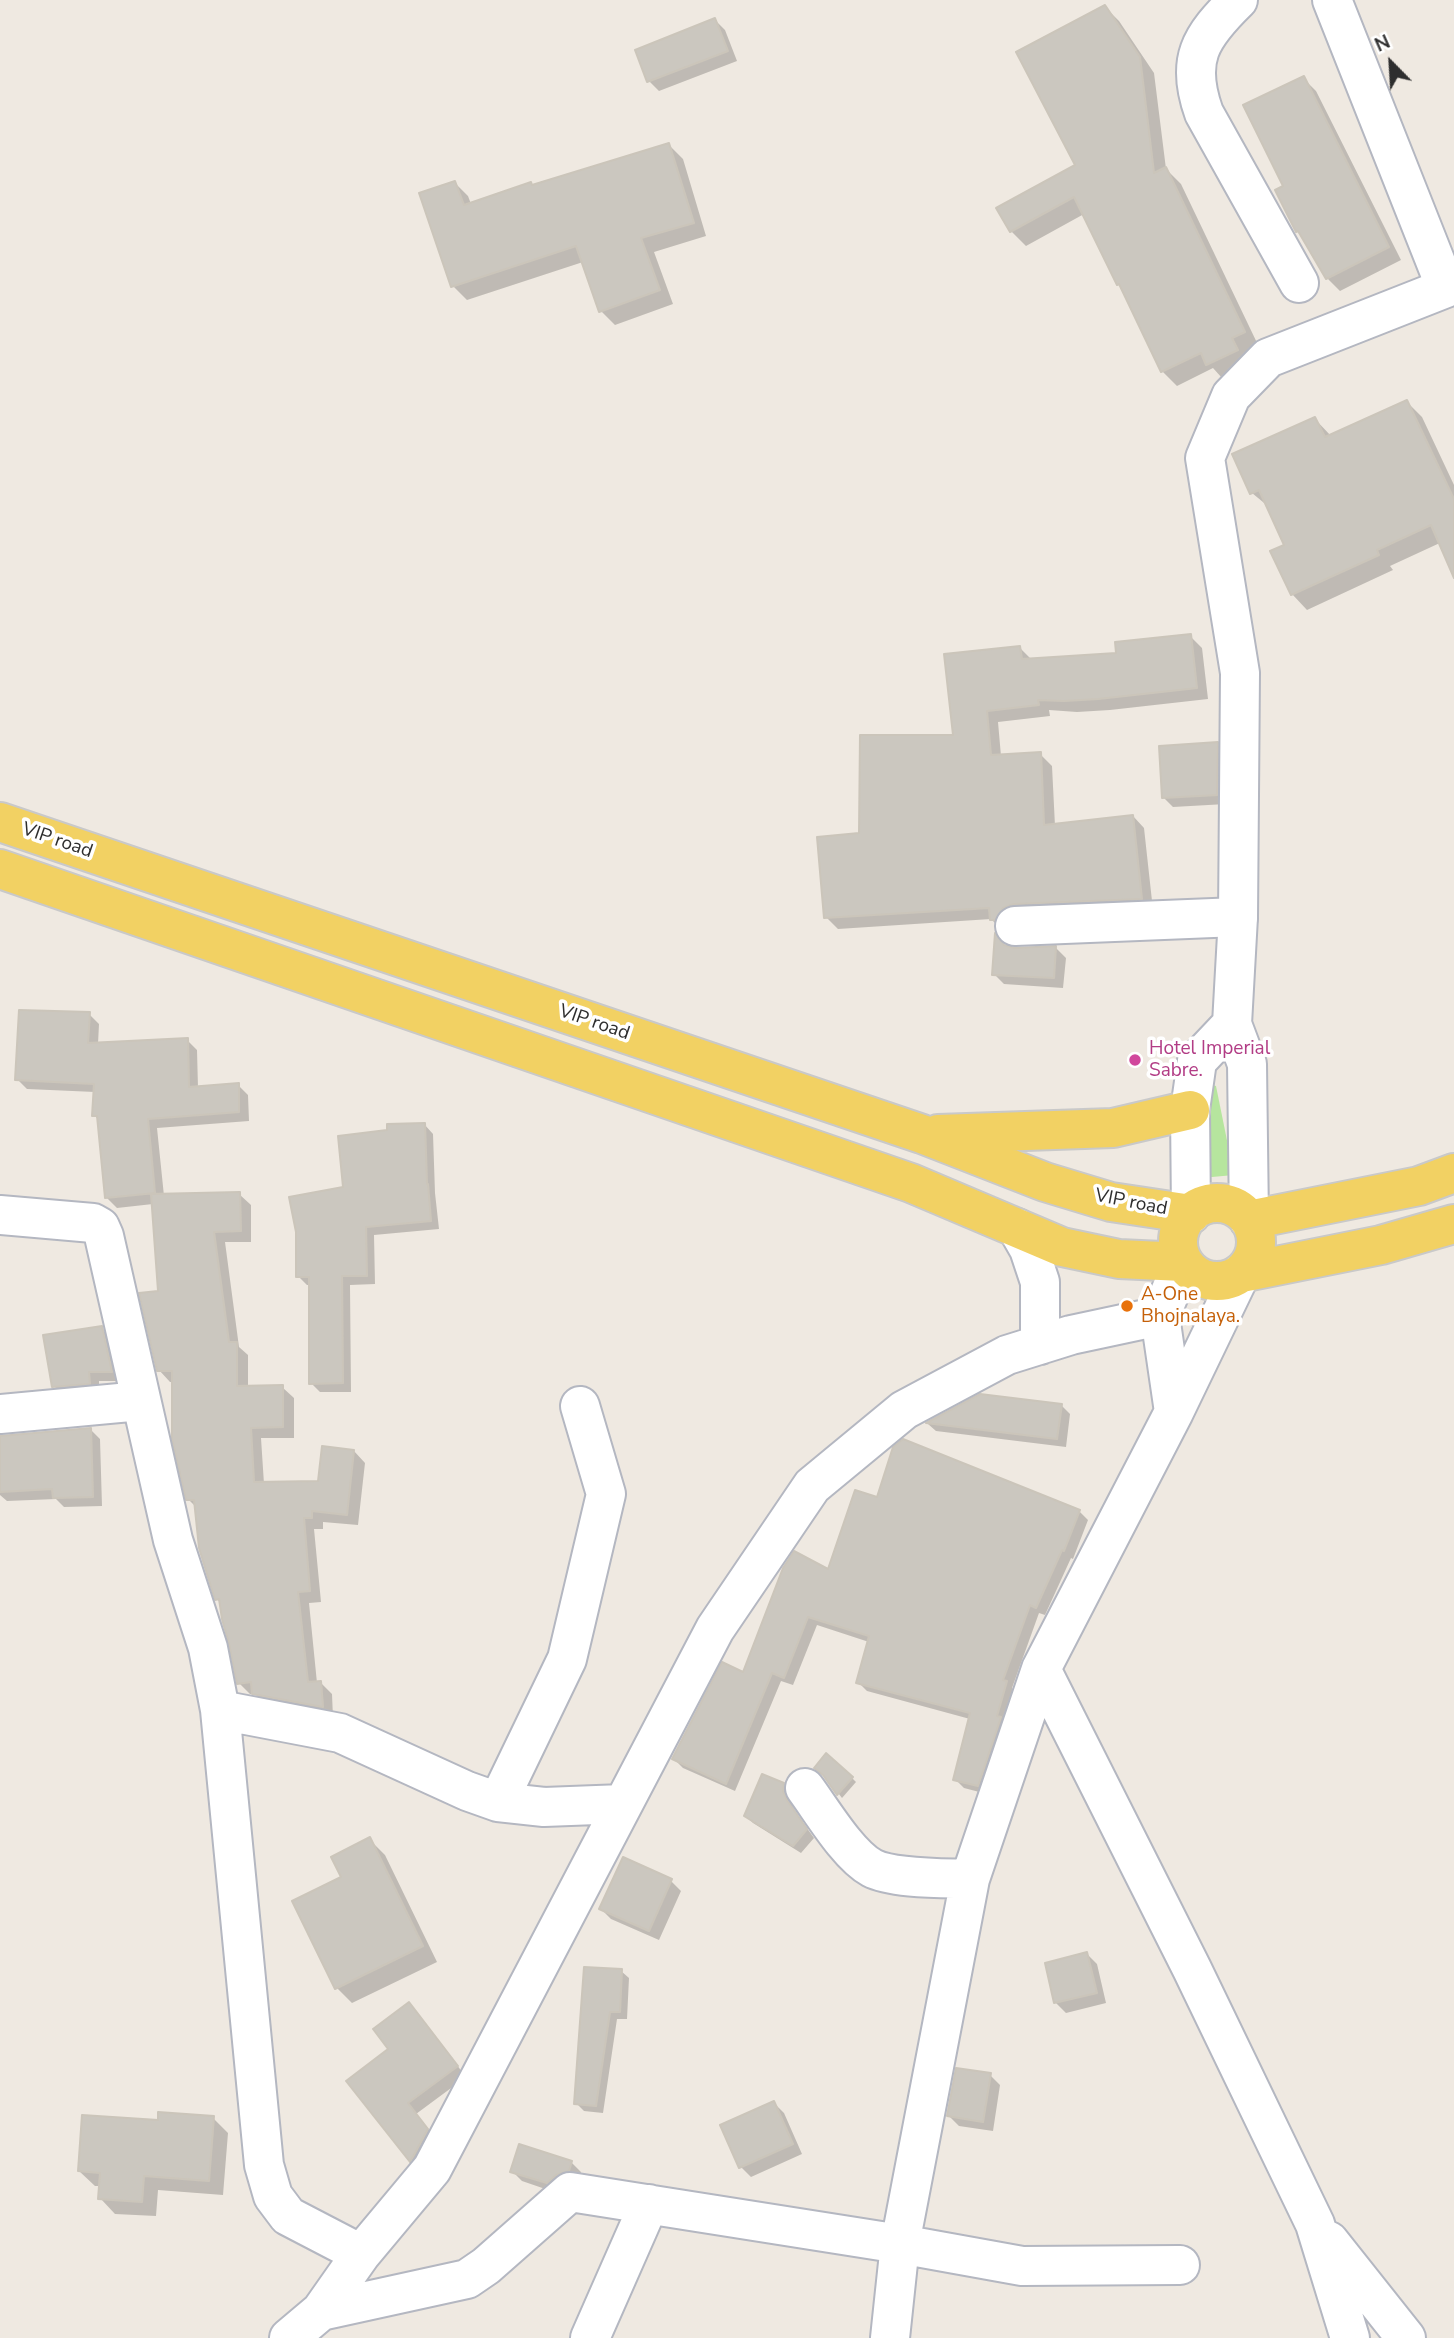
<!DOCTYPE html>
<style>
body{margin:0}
#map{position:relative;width:1454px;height:2338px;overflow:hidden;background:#efe9e1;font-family:"Nunito Sans",sans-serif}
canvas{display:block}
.north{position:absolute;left:1356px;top:28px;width:70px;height:70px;-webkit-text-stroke:5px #fff;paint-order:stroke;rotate:336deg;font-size:19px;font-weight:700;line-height:28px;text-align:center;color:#2e2e2e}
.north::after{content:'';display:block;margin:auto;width:24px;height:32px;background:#2e2e2e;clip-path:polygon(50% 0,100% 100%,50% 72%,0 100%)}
</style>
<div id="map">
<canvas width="1454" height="2338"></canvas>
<div class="north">N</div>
</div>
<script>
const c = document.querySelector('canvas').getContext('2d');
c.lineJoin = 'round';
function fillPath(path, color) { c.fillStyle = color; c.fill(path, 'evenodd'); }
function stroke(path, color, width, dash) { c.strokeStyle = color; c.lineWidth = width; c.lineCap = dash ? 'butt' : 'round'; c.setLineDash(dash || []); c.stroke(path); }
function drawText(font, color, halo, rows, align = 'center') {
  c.font = font + ' "Nunito Sans",sans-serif'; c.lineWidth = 7; c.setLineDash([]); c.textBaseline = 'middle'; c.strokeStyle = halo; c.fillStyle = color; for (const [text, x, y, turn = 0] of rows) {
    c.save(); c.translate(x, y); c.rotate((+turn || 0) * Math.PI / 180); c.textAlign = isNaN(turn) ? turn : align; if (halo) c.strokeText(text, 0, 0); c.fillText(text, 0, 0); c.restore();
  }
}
const green = new Path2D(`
 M 1209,1084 L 1216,1086 L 1234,1175 L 1179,1180 Z`);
const shadow = new Path2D(`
 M 1105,7 L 1119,21 L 1154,73 L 1166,169 L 1181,184 L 1259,347 L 1246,353 L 1251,365 L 1222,378 L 1213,368 L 1177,386 L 1162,371 L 1124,290 L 1118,284 L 1084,214 L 1026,246 L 1011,231 L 1078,166 Z
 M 715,20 L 725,30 L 737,61 L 659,91 L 649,81 Z
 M 1303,78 L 1316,91 L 1401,260 L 1340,291 L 1327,278 L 1286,187 Z
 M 669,145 L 683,159 L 706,236 L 654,252 L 673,304 L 615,325 L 601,311 L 583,262 L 467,300 L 453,286 L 455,183 L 468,196 L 471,204 Z
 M 1407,402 L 1422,417 L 1454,485 L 1454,552 L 1442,542 L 1390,566 L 1393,570 L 1307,610 L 1292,594 L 1273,552 L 1286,546 L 1269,507 L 1252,493 L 1315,419 L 1331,436 Z
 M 1190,636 L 1202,648 L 1208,699 L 1110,710 L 1077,712 L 1049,710 L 1050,716 L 998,722 L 1001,756 L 1040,754 L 1052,766 L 1055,826 L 1133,816 L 1144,828 L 1153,910 L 1003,931 L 991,919 L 838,929 L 826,917 L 860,835 L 955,737 L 1020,648 L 1032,660 L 1118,655 Z
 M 1217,744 L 1227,754 L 1226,804 L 1173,807 L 1163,797 Z
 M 996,937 L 1006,947 L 1015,950 L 1056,948 L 1066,958 L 1063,988 L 1004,984 L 994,974 Z
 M 89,1014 L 99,1024 L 98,1044 L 187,1040 L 197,1050 L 198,1088 L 238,1085 L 248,1095 L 249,1121 L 157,1128 L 164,1196 L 239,1194 L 251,1205 L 251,1242 L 225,1242 L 239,1347 L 248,1355 L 248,1388 L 282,1387 L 294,1398 L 294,1438 L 261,1438 L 264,1484 L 319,1483 L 354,1451 L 365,1463 L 358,1525 L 323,1522 L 323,1529 L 314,1529 L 321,1602 L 309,1603 L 317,1683 L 320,1682 L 332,1694 L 333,1718 L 266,1705 L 255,1694 L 250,1694 L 239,1683 L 222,1604 L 217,1599 L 197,1508 L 188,1499 L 174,1382 L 170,1382 L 159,1370 L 160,1292 L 153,1204 L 117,1208 L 107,1198 L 99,1120 L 94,1115 L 95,1092 L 27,1089 L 17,1079 Z
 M 424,1124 L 433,1134 L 435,1193 L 439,1229 L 374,1235 L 375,1284 L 350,1285 L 351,1392 L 320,1392 L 311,1383 L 310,1285 L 307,1285 L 298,1276 L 345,1189 Z
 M 101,1328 L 111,1338 L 121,1381 L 99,1381 L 99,1393 L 64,1396 L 54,1386 Z
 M 981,1396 L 1062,1406 L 1070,1414 L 1066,1447 L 936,1431 L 928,1424 Z
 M 90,1429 L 100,1439 L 102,1506 L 64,1507 L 56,1499 L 7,1501 L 0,1495 L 0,1437 Z
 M 878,1499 L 1079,1511 L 1088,1520 L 1073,1559 L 1071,1558 L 1045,1615 L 1039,1613 L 1012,1688 L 1015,1691 L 987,1794 L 964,1788 L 955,1779 L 970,1719 L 867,1691 L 858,1682 L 869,1642 L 817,1625 L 793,1685 L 781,1681 L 735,1791 L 683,1768 L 674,1759 L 829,1572 Z
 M 826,1777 L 852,1778 L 856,1782 L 842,1798 Z
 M 783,1785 L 791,1793 L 790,1800 L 794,1810 L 814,1838 L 801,1853 L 753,1823 L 746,1816 Z
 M 370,1840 L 385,1855 L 437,1962 L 352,2003 L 337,1988 L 294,1902 L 343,1878 Z
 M 624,1860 L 671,1881 L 681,1891 L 659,1940 L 611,1919 L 601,1909 Z
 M 1087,1954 L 1097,1964 L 1106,2003 L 1066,2013 L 1056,2003 Z
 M 621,1971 L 629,1978 L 627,2019 L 617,2019 L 603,2113 L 584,2111 L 576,2103 Z
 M 418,2014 L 466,2077 L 416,2114 L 437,2140 L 420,2170 L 349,2082 L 390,2049 Z
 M 990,2075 L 1000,2085 L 993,2131 L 959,2126 L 949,2116 Z
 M 774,2103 L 784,2113 L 802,2154 L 751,2177 L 741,2167 Z
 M 213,2118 L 228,2133 L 223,2195 L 158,2190 L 156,2216 L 115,2214 L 100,2198 L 100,2186 L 95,2186 L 79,2171 Z
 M 571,2162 L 581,2172 L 579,2180 L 557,2193 L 522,2181 L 512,2171 Z`);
const building = new Path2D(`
 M 1105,5 L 1140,57 L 1154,173 L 1166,167 L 1245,332 L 1232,338 L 1238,350 L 1206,365 L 1201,353 L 1161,372 L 1119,284 L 1117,285 L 1074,197 L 1010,232 L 996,208 L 1075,165 L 1016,52 Z
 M 715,18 L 728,51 L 647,82 L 635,50 Z
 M 1304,76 L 1389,247 L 1326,279 L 1298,231 L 1296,232 L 1275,190 L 1283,186 L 1243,105 Z
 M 669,143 L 694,223 L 641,238 L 660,290 L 599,312 L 576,246 L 451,287 L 419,193 L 455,181 L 464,205 L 531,182 L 532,185 Z
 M 1407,400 L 1454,499 L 1454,578 L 1431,525 L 1377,550 L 1379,555 L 1291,595 L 1270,551 L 1284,545 L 1259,490 L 1250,494 L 1232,454 L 1315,417 L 1325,437 Z
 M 1191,634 L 1197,688 L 1098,699 L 1064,701 L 1038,700 L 1039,705 L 987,711 L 991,755 L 1041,752 L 1044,825 L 1133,815 L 1142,899 L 1014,904 L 1003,908 L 995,920 L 990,920 L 989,908 L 824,918 L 817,837 L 859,833 L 860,735 L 953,735 L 944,654 L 1020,646 L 1022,659 L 1116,653 L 1115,642 Z
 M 1218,742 L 1217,795 L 1162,798 L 1159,746 Z
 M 995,933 L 1004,945 L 1015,948 L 1056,946 L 1054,978 L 992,975 Z
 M 19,1010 L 90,1012 L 88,1043 L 188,1038 L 189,1087 L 239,1083 L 239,1112 L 148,1119 L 155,1193 L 105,1198 L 97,1116 L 92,1116 L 94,1084 L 15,1080 Z
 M 425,1123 L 427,1184 L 428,1184 L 431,1221 L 366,1227 L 367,1276 L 342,1276 L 343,1383 L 309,1384 L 309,1277 L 296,1277 L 296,1232 L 289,1197 L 343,1187 L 338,1136 L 387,1130 L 387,1124 Z
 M 240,1192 L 241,1231 L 214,1232 L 229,1342 L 237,1342 L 237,1386 L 283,1385 L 283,1427 L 251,1428 L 254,1482 L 318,1481 L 322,1446 L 354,1450 L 347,1515 L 312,1511 L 312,1518 L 304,1518 L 310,1591 L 298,1592 L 308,1682 L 321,1681 L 323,1707 L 252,1694 L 251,1682 L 237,1684 L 229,1644 L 222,1619 L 219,1599 L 215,1600 L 199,1548 L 194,1500 L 186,1500 L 172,1439 L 172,1371 L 157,1371 L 139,1293 L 158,1291 L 151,1194 Z
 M 102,1326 L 112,1372 L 89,1372 L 90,1384 L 52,1387 L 43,1335 Z
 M 980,1394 L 1062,1404 L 1057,1439 L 926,1423 Z
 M 91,1428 L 93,1497 L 53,1498 L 52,1489 L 0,1492 L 0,1436 Z
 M 903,1439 L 1080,1510 L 1064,1551 L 1062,1550 L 1036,1608 L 1030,1605 L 1003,1680 L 1007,1681 L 997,1716 L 1001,1717 L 978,1786 L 953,1780 L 970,1713 L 856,1683 L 869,1636 L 808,1617 L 784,1678 L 772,1673 L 726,1784 L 672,1759 L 722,1662 L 743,1672 L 783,1568 L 794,1551 L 828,1569 L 855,1490 L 877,1497 L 893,1447 Z
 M 826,1753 L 853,1777 L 837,1795 L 823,1775 L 814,1768 Z
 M 762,1774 L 784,1783 L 783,1791 L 787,1800 L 807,1829 L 793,1846 L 744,1816 Z
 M 370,1837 L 423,1946 L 335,1989 L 292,1901 L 341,1877 L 331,1857 Z
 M 623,1857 L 672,1879 L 649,1931 L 599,1909 Z
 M 1087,1952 L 1097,1993 L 1054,2003 L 1045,1963 Z
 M 584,1967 L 622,1969 L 620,2012 L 610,2012 L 596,2106 L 574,2104 Z
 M 409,2002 L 458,2066 L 408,2103 L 428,2129 L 410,2162 L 346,2081 L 388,2049 L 373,2029 Z
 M 956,2068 L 991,2073 L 983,2122 L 947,2116 Z
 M 774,2101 L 793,2144 L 739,2168 L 720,2125 Z
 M 158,2112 L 214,2116 L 209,2181 L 144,2176 L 142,2202 L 98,2199 L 100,2173 L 78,2171 L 82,2115 L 158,2120 Z
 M 519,2144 L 572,2161 L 569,2171 L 556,2175 L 547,2183 L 510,2172 Z`);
const minor = new Path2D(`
 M 1238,0 C 1200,37 1185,60 1204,113 L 1299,283
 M 1015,926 L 1238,917
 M 0,1215 L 93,1223 L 100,1227 L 104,1236 L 173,1540 L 208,1648 L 220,1710 L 264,2165 L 273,2196 L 288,2216 L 361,2254
 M 1017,1228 L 1029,1249 L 1040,1282 L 1040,1345
 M 1174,1412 L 1160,1316 L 1183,1262
 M 0,1414 L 141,1401
 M 1041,1669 L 1192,1969 L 1315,2224 L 1350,2338
 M 220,1710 L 340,1733 L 467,1791 L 498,1802 L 544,1807 L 623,1804
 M 805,1788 C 822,1811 848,1855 872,1868 C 893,1879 945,1878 970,1879
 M 498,1802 L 567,1659 L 606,1494 L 580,1406
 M 1329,2241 L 1406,2338
 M 321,2311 L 467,2279 L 486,2266 L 570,2192 L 900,2244 L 1022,2266 L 1180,2265
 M 289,2338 L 321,2311 L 361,2254 L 432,2169 L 715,1629 L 812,1486 L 904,1410 L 1007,1355 L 1071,1335 L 1160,1316
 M 590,2338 L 649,2204
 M 890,2338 L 900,2244 L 970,1879 L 1041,1669 L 1174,1412 L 1241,1273`);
const tertiary = new Path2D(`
 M 1191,1214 L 1190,1110 L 1197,1061 L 1232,1024
 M 1249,1220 L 1247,1064 L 1232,1024 L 1238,917 L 1240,673 L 1205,458 L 1231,396 L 1268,358 L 1446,288 L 1332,0`);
const primary = new Path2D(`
 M 0,822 L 922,1134 L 1045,1182 L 1111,1202 L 1191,1214
 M 0,869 L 911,1183 L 1062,1247 L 1119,1259 L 1183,1262
 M 938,1134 L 1113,1128 L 1190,1110
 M1178 1242a39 39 0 1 1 78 0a39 39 0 1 1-78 0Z
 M 1249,1220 L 1419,1186 L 1454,1173
 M 1241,1273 L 1381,1245 L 1454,1224`);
const markers = [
 [1135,1060,7,"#d1479c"],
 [1127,1306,7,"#e8710a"]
];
const streetNames = [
 ["VIP road",57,841,19],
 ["VIP road",594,1023,19],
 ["VIP road",1131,1203,11]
];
const hotelNames = [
 ["Hotel Imperial",1149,1049],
 ["Sabre.",1149,1071]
];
const foodNames = [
 ["A-One",1141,1295],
 ["Bhojnalaya.",1141,1317]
];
fillPath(green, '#b6e59e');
fillPath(shadow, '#0003');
fillPath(building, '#cbc7bf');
stroke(building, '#cbc5ba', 2);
stroke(minor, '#b4b7c1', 42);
stroke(tertiary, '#b4b7c1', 42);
stroke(primary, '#c9c9c9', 42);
stroke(minor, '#fff', 38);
stroke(tertiary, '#fff', 38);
stroke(primary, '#f2d163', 38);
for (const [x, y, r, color] of markers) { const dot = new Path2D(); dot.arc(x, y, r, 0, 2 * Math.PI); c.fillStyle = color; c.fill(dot); stroke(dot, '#fff', 2.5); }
drawText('19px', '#2e2e2e', '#fff', streetNames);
drawText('19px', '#b23c85', '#fff', hotelNames, 'left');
drawText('19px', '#c56008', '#fff', foodNames, 'left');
</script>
